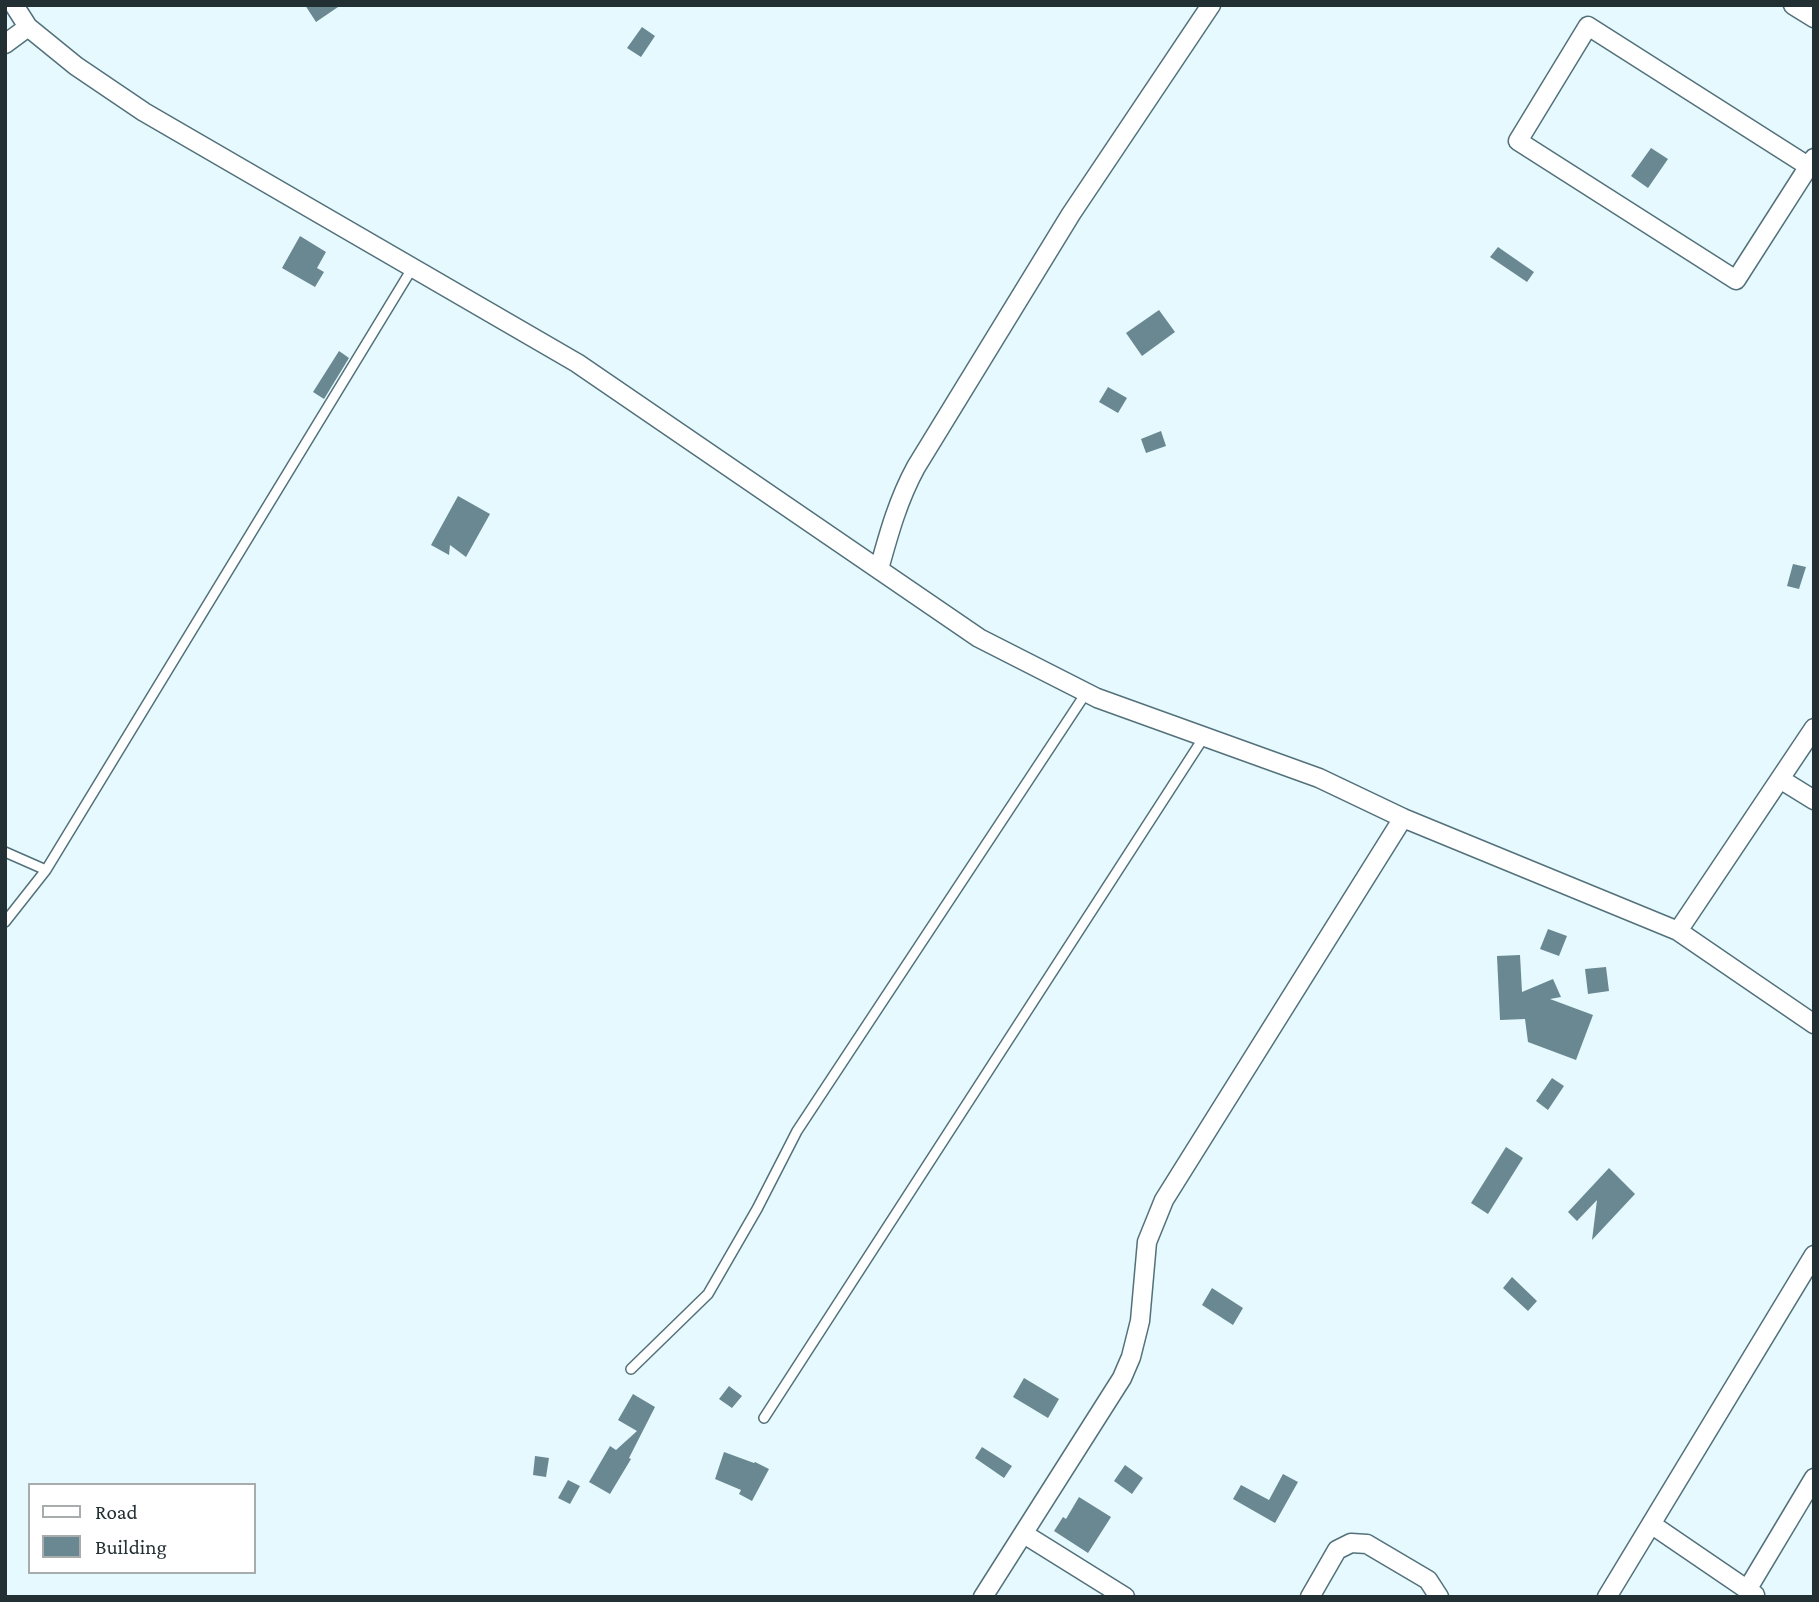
<!DOCTYPE html>
<style>
body{margin:0}
#map{position:relative;width:1819px;height:1602px;overflow:hidden;background:#e5f9ff;font-family:"Crimson Pro",serif}
canvas{display:block}
.frame{position:absolute;inset:0;border:7px solid #222f33;pointer-events:none}
.legend{position:absolute;left:28px;top:1483px;width:228px;height:91px;box-sizing:border-box;background:#fff;border:2px solid #a7acad;margin:0;padding:9px 12px;list-style:none;font-size:21px;color:#222f33}
.legend li{display:flex;align-items:center;gap:14px;height:35px}
.legend b{width:35px;border:2px solid #a7acad}
</style>
<div id="map">
<canvas width="1819" height="1602"></canvas>
<div class="frame"></div>
<ul class="legend">
<li><b style="height:9px;background:#fff"></b>Road</li>
<li><b style="height:19px;background:#698891"></b>Building</li>
</ul>
</div>
<script>
const c = document.querySelector('canvas').getContext('2d');
c.lineJoin = 'round';
function fillPath(path, color) { c.fillStyle = color; c.fill(path, 'evenodd'); }
function stroke(path, color, width, dash) { c.strokeStyle = color; c.lineWidth = width; c.lineCap = dash ? 'butt' : 'round'; c.setLineDash(dash || []); c.stroke(path); }
const building = new Path2D(`
 M 305,5 L 341,5 L 316,22 Z
 M 642,27 L 655,36 L 641,57 L 627,48 Z
 M 1651,148 L 1668,159 L 1648,188 L 1631,176 Z
 M 300,236 L 326,252 L 317,268 L 324,272 L 315,287 L 282,268 Z
 M 1498,247 L 1534,272 L 1527,282 L 1490,257 Z
 M 1159,310 L 1175,332 L 1142,356 L 1126,333 Z
 M 339,351 L 349,358 L 324,399 L 313,392 Z
 M 1108,387 L 1127,398 L 1118,413 L 1099,402 Z
 M 1161,431 L 1166,446 L 1146,453 L 1141,439 Z
 M 458,496 L 490,514 L 466,557 L 450,545 L 449,555 L 431,545 Z
 M 1793,564 L 1806,567 L 1799,589 L 1787,586 Z
 M 1548,929 L 1567,936 L 1559,956 L 1540,949 Z
 M 1520,955 L 1522,992 L 1553,979 L 1561,997 L 1550,999 L 1593,1015 L 1576,1060 L 1528,1042 L 1525,1019 L 1500,1020 L 1497,956 Z
 M 1606,967 L 1609,991 L 1588,994 L 1585,969 Z
 M 1552,1078 L 1564,1086 L 1548,1110 L 1536,1101 Z
 M 1506,1147 L 1523,1158 L 1488,1214 L 1471,1203 Z
 M 1609,1168 L 1635,1194 L 1592,1240 L 1597,1200 L 1577,1221 L 1568,1212 Z
 M 1512,1277 L 1537,1301 L 1528,1311 L 1503,1288 Z
 M 1212,1288 L 1243,1308 L 1233,1325 L 1202,1305 Z
 M 1024,1378 L 1059,1399 L 1048,1418 L 1013,1397 Z
 M 729,1386 L 742,1396 L 732,1408 L 719,1399 Z
 M 633,1394 L 655,1407 L 629,1458 L 631,1459 L 610,1494 L 589,1482 L 610,1446 L 616,1450 L 637,1431 L 618,1420 Z
 M 982,1447 L 1012,1466 L 1004,1478 L 975,1458 Z
 M 724,1452 L 754,1463 L 755,1462 L 769,1469 L 752,1501 L 739,1494 L 741,1490 L 715,1479 Z
 M 535,1456 L 549,1458 L 546,1477 L 533,1475 Z
 M 1125,1465 L 1143,1478 L 1132,1494 L 1114,1481 Z
 M 1283,1474 L 1298,1482 L 1275,1523 L 1233,1499 L 1241,1485 L 1269,1500 Z
 M 568,1480 L 580,1486 L 570,1504 L 558,1498 Z
 M 1079,1497 L 1111,1517 L 1088,1553 L 1054,1531 L 1063,1517 L 1066,1519 Z`);
const service = new Path2D(`
 M 5,852 L 46,870 L 413,267
 M 5,922 L 46,870
 M 631,1369 L 708,1294 L 757,1209 L 797,1131 L 1086,693
 M 764,1418 L 1204,737`);
const minor = new Path2D(`
 M 14,5 L 28,27 L 76,66 L 144,112 L 577,363 L 979,638 L 1097,698 L 1319,778 L 1403,818 L 1678,931 L 1814,1024
 M 1793,5 L 1814,18
 M 5,44 L 28,27
 M 1808,166 L 1588,26 L 1518,141 L 1736,280 L 1814,158
 M 879,569 C 889,533 898,500 916,467 L 1071,214 L 1211,5
 M 1780,779 L 1814,800
 M 1678,931 L 1814,728
 M 1651,1524 L 1755,1595
 M 1024,1534 L 1125,1597
 M 1747,1590 L 1814,1478
 M 983,1597 L 1122,1378 L 1131,1357 L 1140,1321 L 1147,1242 L 1164,1200 L 1403,818
 M 1310,1597 L 1337,1550 L 1351,1543 L 1367,1544 L 1428,1580 L 1439,1597
 M 1607,1597 L 1814,1255`);
fillPath(building, '#698891');
stroke(service, '#53717a', 12);
stroke(minor, '#53717a', 21);
stroke(service, '#fff', 9);
stroke(minor, '#fff', 18);
</script>
